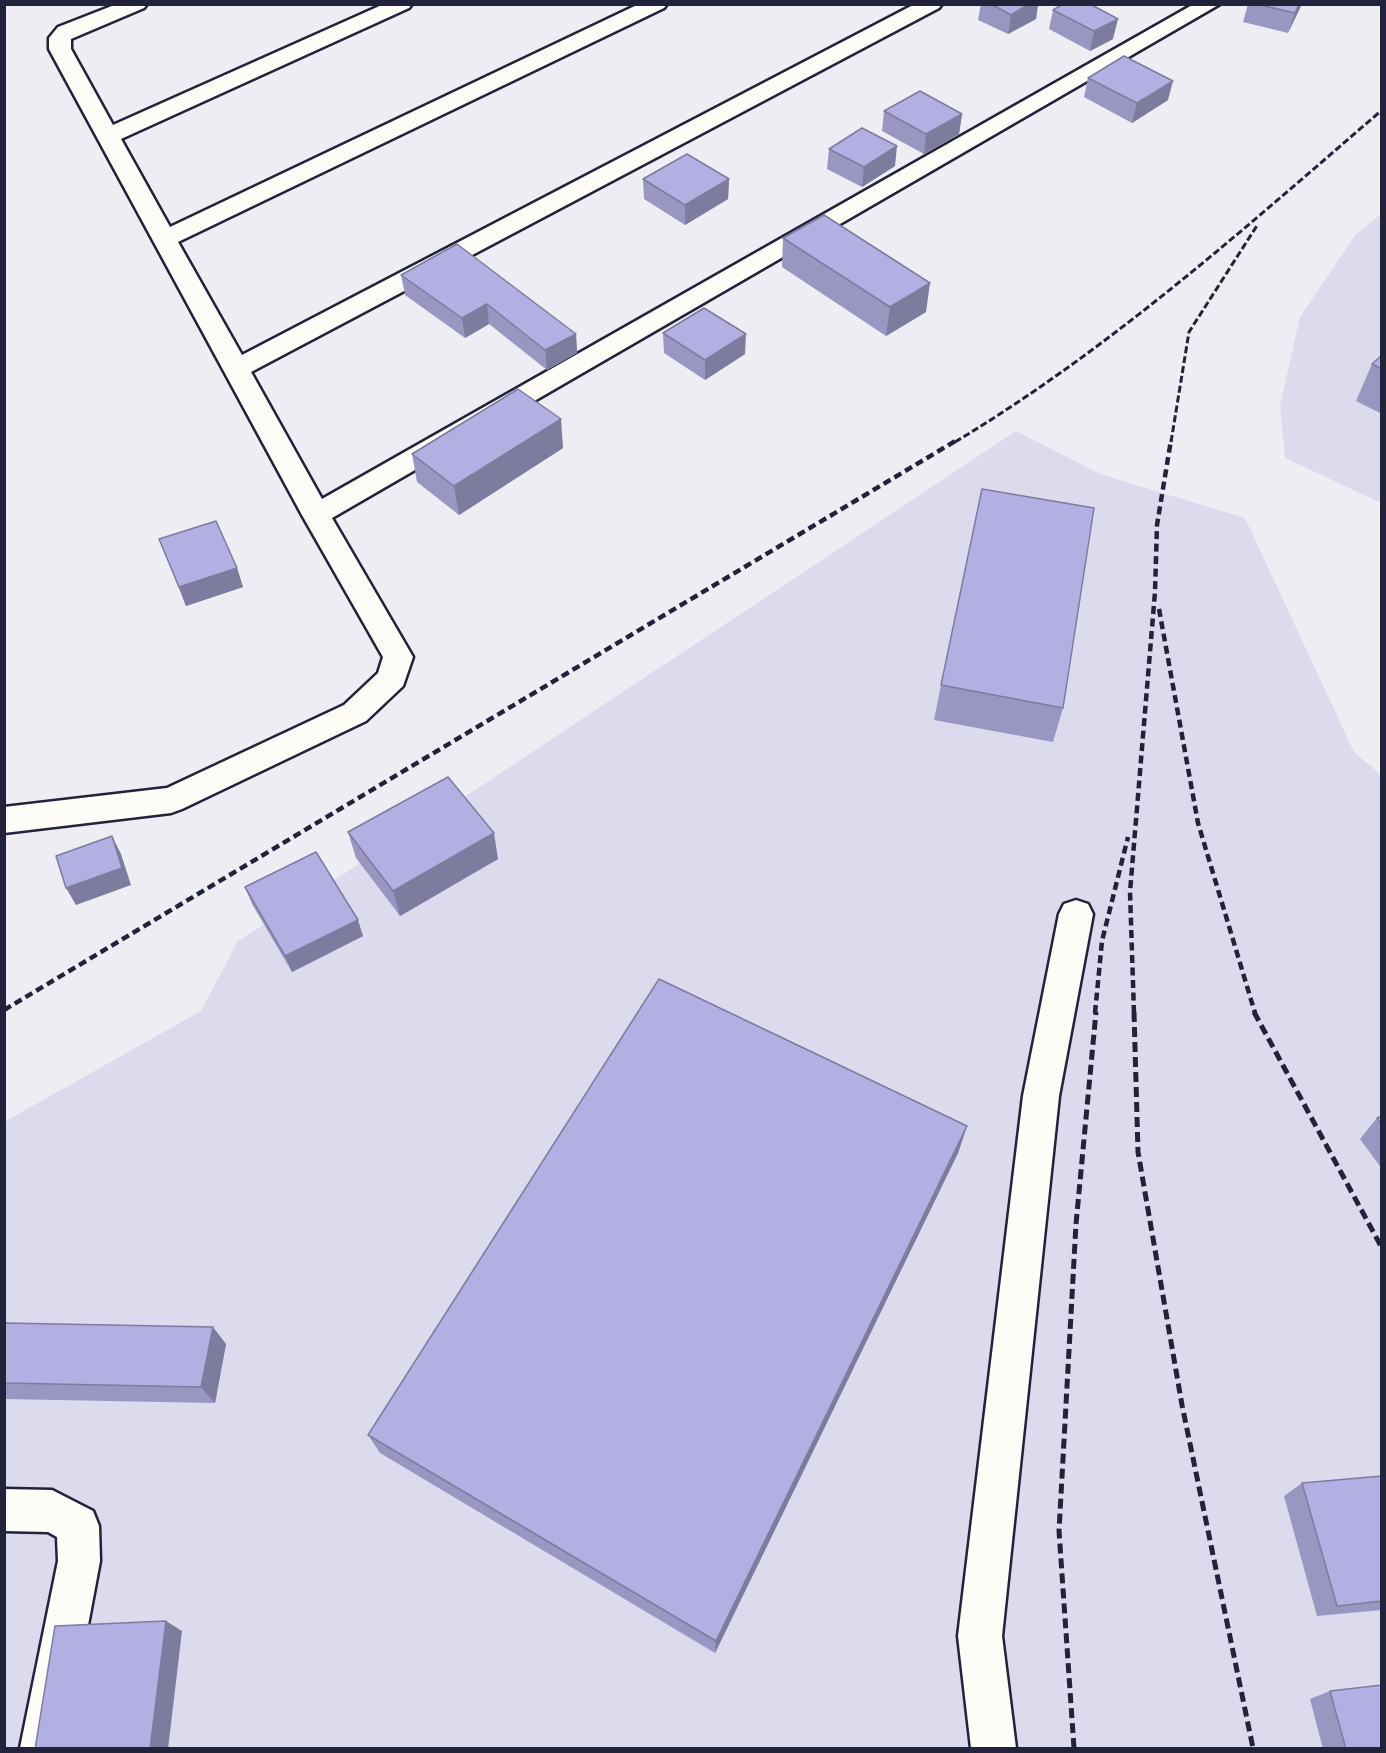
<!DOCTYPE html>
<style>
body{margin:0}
#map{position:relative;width:1386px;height:1753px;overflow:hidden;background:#eeedf3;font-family:"Balsamiq Sans",sans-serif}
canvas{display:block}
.frame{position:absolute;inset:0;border:6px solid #22223b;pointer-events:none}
</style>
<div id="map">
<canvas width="1386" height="1753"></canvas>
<div class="frame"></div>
</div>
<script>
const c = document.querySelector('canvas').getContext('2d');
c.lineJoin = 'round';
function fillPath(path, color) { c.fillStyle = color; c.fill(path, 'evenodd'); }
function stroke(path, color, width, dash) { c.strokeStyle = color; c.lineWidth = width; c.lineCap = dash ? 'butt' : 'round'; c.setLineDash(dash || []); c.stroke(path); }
const built = new Path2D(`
 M 1381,214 L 1381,503 L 1285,458 L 1280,405 L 1300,317 L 1356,234 Z
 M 1016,431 L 1100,474 L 1245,518 L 1354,752 L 1381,775 L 1381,1748 L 5,1748 L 4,1122 L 201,1011 L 238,941 L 454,804 Z`);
const minor = new Path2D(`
 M 117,4 L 147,4 L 144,8 L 71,39 L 71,49 L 113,125 L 384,4 L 412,4 L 409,8 L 121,139 L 170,227 L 639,4 L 667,4 L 664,8 L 178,242 L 242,355 L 915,4 L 942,4 L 939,8 L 251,372 L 322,499 L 1194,4 L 1220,4 L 332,518 L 413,657 L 403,686 L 366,721 L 182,809 L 171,813 L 4,833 L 4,807 L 167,788 L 344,705 L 378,673 L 383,657 L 302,515 L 49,49 L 49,38 L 58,27 Z
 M 1076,900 L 1088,904 L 1093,914 L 1059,1096 L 1002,1636 L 1016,1748 L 971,1748 L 958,1636 L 1023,1096 L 1059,914 L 1064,904 Z
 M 4,1489 L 52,1490 L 93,1511 L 99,1526 L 100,1561 L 65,1748 L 20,1748 L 58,1561 L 57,1537 L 48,1532 L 4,1531 Z`);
const railFar2 = new Path2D(`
 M 955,442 C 1110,349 1245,228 1382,110
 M 1171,442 L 1189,332 L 1258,224`);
const railFar1 = new Path2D(`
 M 1159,609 L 1198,823 L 1255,1013
 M 4,1010 L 957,440
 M 1095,1013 L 1102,941 L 1128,837
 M 1134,1013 L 1130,892 L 1155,592 L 1157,525 L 1171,440`);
const rail = new Path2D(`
 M 1134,1012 L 1138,1152 L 1182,1405 L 1253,1748
 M 1254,1012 L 1382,1248
 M 1074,1748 L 1059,1531 L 1076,1224 L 1096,1012`);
const wall = new Path2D(`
 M 981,4 L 1038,4 L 1036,19 L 1008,34 L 978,20 Z
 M 1248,4 L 1302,4 L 1288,33 L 1243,22 Z
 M 1053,10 L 1113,39 L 1090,51 L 1049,29 Z
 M 1088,78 L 1168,100 L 1132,123 L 1084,97 Z
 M 884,111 L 962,114 L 959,134 L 924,154 L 882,131 Z
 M 829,149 L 895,166 L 862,187 L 827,169 Z
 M 643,179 L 729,179 L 728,199 L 685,225 L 644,199 Z
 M 783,238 L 926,312 L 886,336 L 782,267 Z
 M 401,275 L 576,334 L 577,353 L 547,370 L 489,324 L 465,338 L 405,295 Z
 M 663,333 L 745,354 L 705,380 L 664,353 Z
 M 1382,355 L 1382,414 L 1356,401 L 1372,364 Z
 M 563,448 L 459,515 L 417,482 L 412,454 Z
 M 159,539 L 237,568 L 243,587 L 186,606 Z
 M 941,685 L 1063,708 L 1053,742 L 934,720 Z
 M 348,832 L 498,859 L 400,916 L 356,858 Z
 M 245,887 L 363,936 L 292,972 L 252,904 Z
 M 1382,1116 L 1382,1169 L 1360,1139 L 1377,1118 Z
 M 967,1126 L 958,1153 L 715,1653 L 380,1453 L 368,1435 Z
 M 4,1323 L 226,1344 L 215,1403 L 4,1399 Z
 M 1382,1476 L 1382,1610 L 1317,1616 L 1284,1496 L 1302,1483 Z
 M 1330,1691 L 1382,1749 L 1323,1749 L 1310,1699 Z`);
const shadedWall = new Path2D(`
 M 1029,4 L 1038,4 L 1036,19 L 1008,34 L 1011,15 Z
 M 1299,4 L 1302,4 L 1300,8 L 1288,33 L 1295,13 Z
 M 1118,19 L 1113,39 L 1090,51 L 1094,31 Z
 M 1173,81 L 1168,100 L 1132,123 L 1137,103 Z
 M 962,114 L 959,134 L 924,154 L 926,134 Z
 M 897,146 L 895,166 L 862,187 L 864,167 Z
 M 729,179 L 728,199 L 685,225 L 685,205 Z
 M 930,283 L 926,312 L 886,336 L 890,307 Z
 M 487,304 L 489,324 L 465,338 L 462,318 Z
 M 576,334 L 577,353 L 547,370 L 545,350 Z
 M 746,334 L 745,354 L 705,380 L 705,360 Z
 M 561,419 L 563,448 L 459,515 L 454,486 Z
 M 237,568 L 243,587 L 186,606 L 179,587 Z
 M 494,833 L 498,859 L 400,916 L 393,891 Z
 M 112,836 L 121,854 L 131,885 L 76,905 L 66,888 Z
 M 358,920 L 363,936 L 292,972 L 285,956 Z
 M 967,1126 L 958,1153 L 715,1653 L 716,1641 Z
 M 213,1327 L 226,1344 L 215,1403 L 201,1387 Z
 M 166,1621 L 182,1631 L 168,1749 L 150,1749 Z`);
const building = new Path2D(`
 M 991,4 L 1029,4 L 1011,15 Z
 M 1063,4 L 1090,4 L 1118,19 L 1094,31 L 1053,10 Z
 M 1256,4 L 1299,4 L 1295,13 Z
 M 1124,56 L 1173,81 L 1137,103 L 1088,78 Z
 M 920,91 L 962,114 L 926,134 L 884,111 Z
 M 862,128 L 897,146 L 864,167 L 829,149 Z
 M 687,154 L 729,179 L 685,205 L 643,179 Z
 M 824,215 L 930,283 L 890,307 L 783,238 Z
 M 457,244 L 576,334 L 545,350 L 487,304 L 462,318 L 401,275 Z
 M 704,308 L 746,334 L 705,360 L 663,333 Z
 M 1382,355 L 1382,369 L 1372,364 Z
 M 518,389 L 561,419 L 454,486 L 412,454 Z
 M 982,489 L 1094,508 L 1063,708 L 941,685 Z
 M 216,521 L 237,568 L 179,587 L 159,539 Z
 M 448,777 L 494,833 L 393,891 L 348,832 Z
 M 112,836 L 122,868 L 66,888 L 56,856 Z
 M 316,852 L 358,920 L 285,956 L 245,887 Z
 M 659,979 L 967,1126 L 716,1641 L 368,1435 Z
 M 1382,1116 L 1382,1124 L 1377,1118 Z
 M 4,1323 L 213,1327 L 201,1387 L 4,1383 Z
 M 1382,1476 L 1382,1601 L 1337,1606 L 1302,1483 Z
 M 166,1621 L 150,1749 L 35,1749 L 55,1626 Z
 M 1382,1685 L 1382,1749 L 1346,1749 L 1330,1691 Z`);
fillPath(built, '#dcdbee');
stroke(minor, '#22223b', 5);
fillPath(minor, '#fdfcf7');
stroke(railFar2, '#22223b', 3, [7, 3]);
stroke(railFar1, '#22223b', 4.5, [8, 4.5]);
stroke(rail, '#22223b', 5, [10, 5]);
fillPath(wall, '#9997c2');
fillPath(shadedWall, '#7d7b9e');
fillPath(building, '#b2b0e2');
stroke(building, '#7d7b9e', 1.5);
</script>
